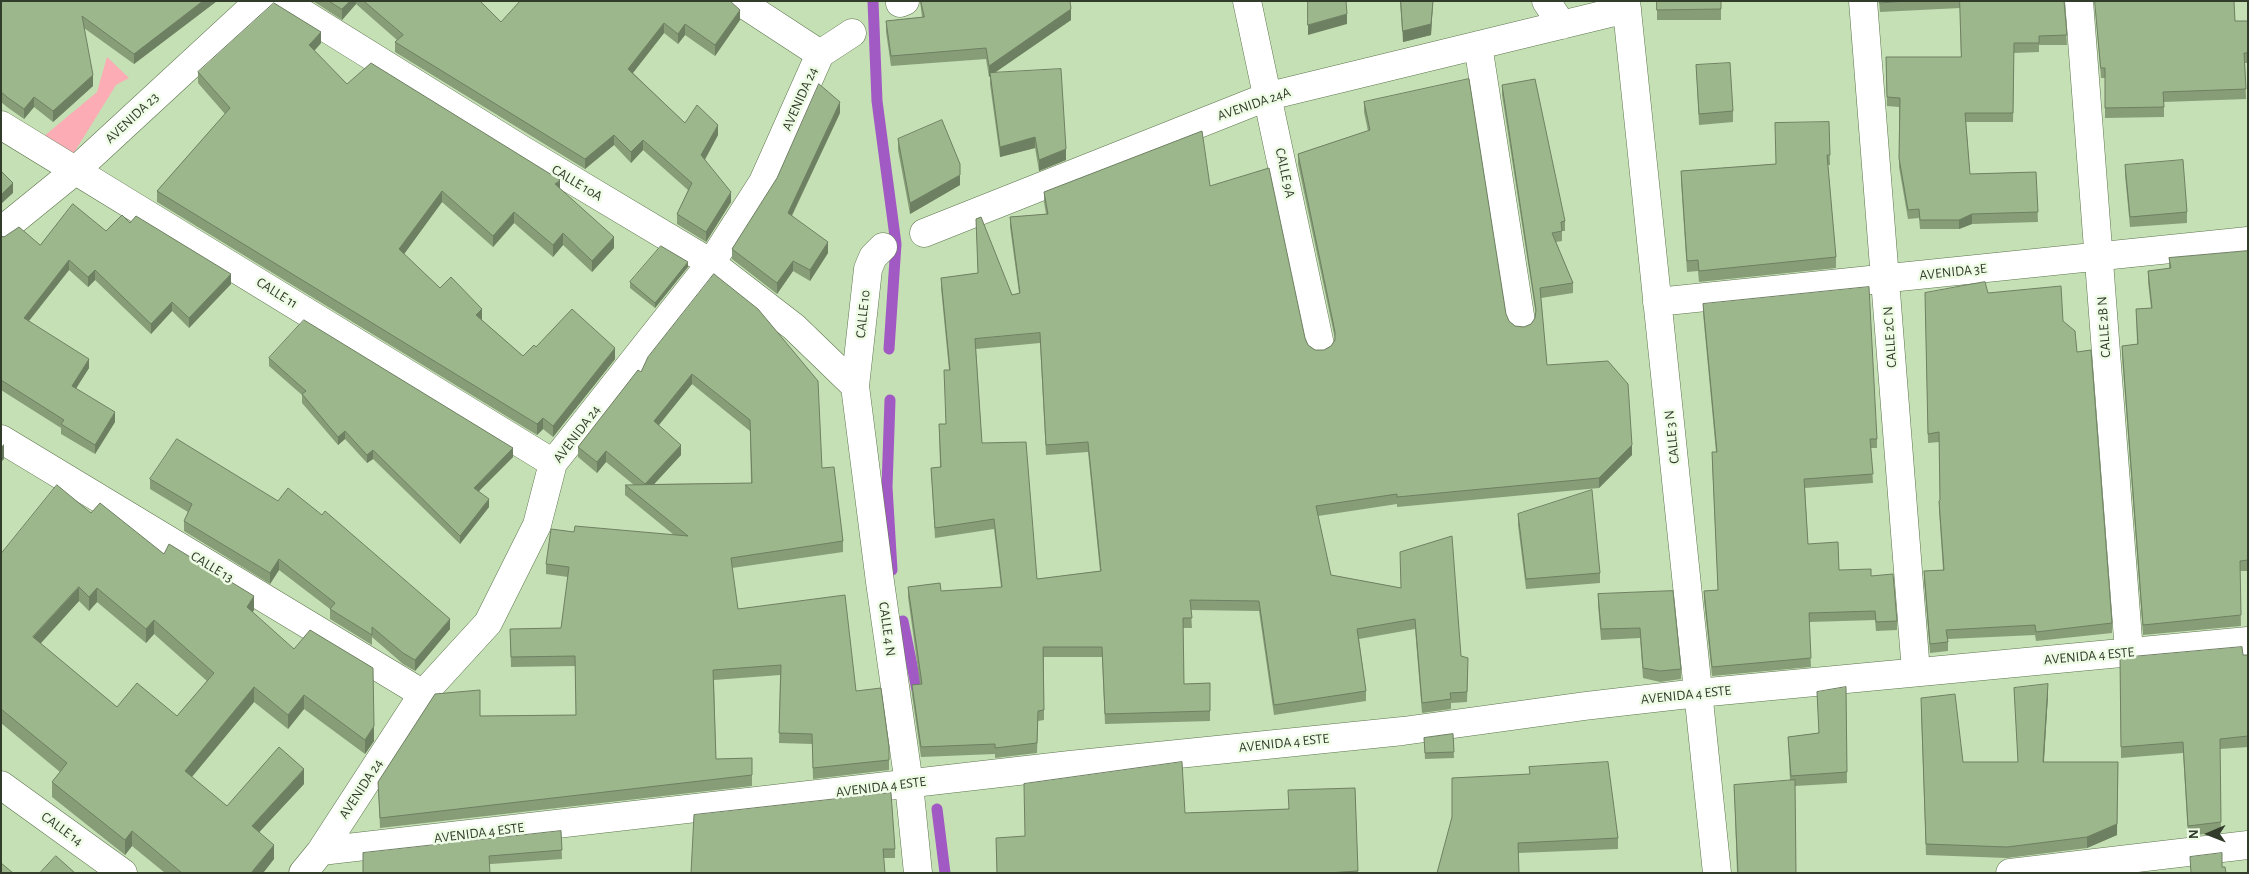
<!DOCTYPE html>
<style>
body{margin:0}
#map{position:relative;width:2249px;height:874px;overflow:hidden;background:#c5e0b4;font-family:"Alegreya Sans",sans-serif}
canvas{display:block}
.frame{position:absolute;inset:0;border:2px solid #323c2b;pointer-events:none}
.north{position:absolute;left:2184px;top:809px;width:50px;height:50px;-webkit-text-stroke:4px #eefce6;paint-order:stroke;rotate:269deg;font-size:14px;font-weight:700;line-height:20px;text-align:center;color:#323c2b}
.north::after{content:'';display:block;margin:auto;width:18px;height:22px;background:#323c2b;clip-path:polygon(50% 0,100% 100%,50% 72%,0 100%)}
</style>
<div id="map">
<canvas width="2249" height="874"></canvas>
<div class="frame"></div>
<div class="north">N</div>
</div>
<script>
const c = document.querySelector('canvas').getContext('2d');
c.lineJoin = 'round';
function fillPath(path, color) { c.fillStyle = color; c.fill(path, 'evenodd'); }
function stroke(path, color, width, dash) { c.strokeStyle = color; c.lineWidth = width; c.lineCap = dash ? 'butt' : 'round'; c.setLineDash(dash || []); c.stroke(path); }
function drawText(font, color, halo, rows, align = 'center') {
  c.font = font + ' "Alegreya Sans",sans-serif'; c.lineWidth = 5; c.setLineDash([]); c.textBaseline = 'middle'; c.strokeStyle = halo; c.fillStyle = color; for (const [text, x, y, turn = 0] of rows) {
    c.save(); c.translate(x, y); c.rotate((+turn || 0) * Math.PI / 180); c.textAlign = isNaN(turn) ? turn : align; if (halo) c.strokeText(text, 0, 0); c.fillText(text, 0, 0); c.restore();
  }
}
const green = new Path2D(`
 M 107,57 L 129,78 L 116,85 L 72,156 L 43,137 L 97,92 Z`);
const stream = new Path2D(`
 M 873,1 L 877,101 L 896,244 L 889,349
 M 890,400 L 887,487 L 892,570
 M 903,621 L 919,700
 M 937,809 L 945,873`);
const minor = new Path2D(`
 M 283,1 L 524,151 L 711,263 L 794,327 L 855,386
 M 739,1 L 820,54
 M 1247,1 L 1320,345
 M 1546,1 L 1562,25
 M 1626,1 L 1717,873
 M 1863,1 L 1916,672
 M 2079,1 L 2129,652
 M 900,3 L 905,1
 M 1478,45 L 1521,322
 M 1,125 L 553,463
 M 1,231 L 76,170 L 259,1
 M 924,233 L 1269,96 L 1627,9
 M 883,247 L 873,257 L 868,269 L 855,386 L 880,582 L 909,784 L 918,873
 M 1657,302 L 2248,241
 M 1,439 L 423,694
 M 1,785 L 123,873
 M 321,851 L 1070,765 L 1403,731 L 1585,706 L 1698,693 L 2248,641
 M 303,873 L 321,851 L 423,694 L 488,623 L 537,525 L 553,463 L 711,263 L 763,182 L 820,54 L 852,33
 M 2010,873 L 2248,845`);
const wall = new Path2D(`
 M 1,1 L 217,1 L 134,64 L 84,28 L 93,86 L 53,122 L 34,107 L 24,119 L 7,107 L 1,102 Z
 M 313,1 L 480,1 L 501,22 L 740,20 L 715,56 L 685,35 L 678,44 L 664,33 L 633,73 L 685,123 L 718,135 L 705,160 L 731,202 L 706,242 L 677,224 L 677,214 L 688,190 L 643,150 L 631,163 L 614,145 L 585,169 L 395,52 L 395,42 L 397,40 L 356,4 L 342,20 Z
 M 920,1 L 1070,1 L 1071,20 L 994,73 L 1066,160 L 1039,171 L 1035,148 L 1000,157 L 990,84 L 990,76 L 989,77 L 986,59 L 891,66 L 886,32 L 886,21 L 922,17 Z
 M 1400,1 L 1433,1 L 1431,35 L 1403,42 Z
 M 1657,1 L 1721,1 L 1721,20 L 1657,20 Z
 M 1879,1 L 2064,1 L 2067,45 L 2039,45 L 2039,52 L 2014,53 L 2013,122 L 1966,122 L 1970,174 L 2036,172 L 2038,222 L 1972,224 L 1959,229 L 1920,229 L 1919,218 L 1908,219 L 1899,167 L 1899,107 L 1887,106 L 1886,57 L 1961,57 L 1960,8 L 1880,12 Z
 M 2095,1 L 2234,1 L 2235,21 L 2248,21 L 2248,63 L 2245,63 L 2246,99 L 2164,102 L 2164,117 L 2105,118 L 2105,78 L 2101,78 Z
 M 321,43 L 314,51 L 347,84 L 560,189 L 614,248 L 592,272 L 563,245 L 553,257 L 514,223 L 493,247 L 442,202 L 404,254 L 440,288 L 482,320 L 523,356 L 536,347 L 615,359 L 553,437 L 543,429 L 537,435 L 157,202 L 157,191 L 225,114 L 198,83 L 198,72 Z
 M 1696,65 L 1733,111 L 1733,122 L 1699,125 Z
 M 1502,85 L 1565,221 L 1565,231 L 1562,231 L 1562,241 L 1556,242 L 1573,283 L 1573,293 L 1541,298 L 1547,365 L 1632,455 L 1599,488 L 1397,507 L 1397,504 L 1318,516 L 1331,575 L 1401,588 L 1461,656 L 1468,668 L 1467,702 L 1451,703 L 1451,709 L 1422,713 L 1415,629 L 1359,639 L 1366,691 L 1366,701 L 1274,715 L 1259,611 L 1191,610 L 1192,628 L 1183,628 L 1184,684 L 1210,683 L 1210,721 L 1105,724 L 1102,657 L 1044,657 L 1044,720 L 1038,721 L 1037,753 L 995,758 L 995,754 L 921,757 L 912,695 L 912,685 L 920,684 L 908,597 L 908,587 L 941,591 L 1001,587 L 994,529 L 935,538 L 931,468 L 940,467 L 939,424 L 946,424 L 949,370 L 941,288 L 941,278 L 978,273 L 976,219 L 1012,295 L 1019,293 L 1010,227 L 1010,217 L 1046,214 L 1044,202 L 1044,192 L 1210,186 L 1305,338 L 1308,345 L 1315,350 L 1324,350 L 1331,346 L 1335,339 L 1298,164 L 1298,154 L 1368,131 L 1364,112 L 1364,102 L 1506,314 L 1509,321 L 1515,326 L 1524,327 L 1531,324 L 1535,318 L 1536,315 L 1502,95 ZM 1040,343 L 1046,455 L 1088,452 L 1100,571 L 1037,579 L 982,443 L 976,349 Z
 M 840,113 L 792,216 L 828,253 L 810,281 L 793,271 L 777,294 L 732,259 L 732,249 Z
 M 1829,122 L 1830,165 L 1828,165 L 1836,257 L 1836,268 L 1699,282 L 1698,271 L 1687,272 L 1681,181 L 1681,171 L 1776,164 Z
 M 898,139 L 960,185 L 910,214 L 898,150 Z
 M 2125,165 L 2187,212 L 2187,223 L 2130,227 L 2125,175 Z
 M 130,223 L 231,284 L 189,328 L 172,311 L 151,334 L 95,280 L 88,287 L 69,270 L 29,321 L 89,368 L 76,388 L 115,422 L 95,454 L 61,434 L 61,428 L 1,390 L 1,236 L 40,245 L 106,231 Z
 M 2248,251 L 2248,571 L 2240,571 L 2241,626 L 2143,635 L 2122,356 L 2122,346 L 2137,344 L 2136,309 L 2151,308 L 2148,282 L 2148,271 L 2169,269 L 2169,258 Z
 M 688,267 L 655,308 L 630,288 L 630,282 Z
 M 714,274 L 822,468 L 843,541 L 843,552 L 732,568 L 738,609 L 856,691 L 889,747 L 889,770 L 813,779 L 812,744 L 779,743 L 780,675 L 714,680 L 716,759 L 752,758 L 752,786 L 380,828 L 378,782 L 480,716 L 576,715 L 575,666 L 511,667 L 510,629 L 561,628 L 568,577 L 546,574 L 546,564 L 574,532 L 674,535 L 625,495 L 625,485 L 634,485 L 606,462 L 597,473 L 578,457 L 578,447 L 641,372 ZM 692,384 L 750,431 L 751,483 L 654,484 L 681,455 L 659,425 Z
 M 1925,293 L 1988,293 L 2063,321 L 2077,352 L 2112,623 L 2112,633 L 2036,641 L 2035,635 L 1948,639 L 1948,651 L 1930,653 L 1924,581 L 1924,571 L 1943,570 L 1939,510 L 1939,501 L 1940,500 L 1939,442 L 1928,443 Z
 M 1703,304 L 1877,439 L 1877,448 L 1871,448 L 1873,483 L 1805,488 L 1808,544 L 1839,570 L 1871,576 L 1897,621 L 1897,630 L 1876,631 L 1875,620 L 1809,622 L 1811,667 L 1712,676 L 1704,600 L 1704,591 L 1718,590 L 1712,461 L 1712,452 L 1716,452 L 1703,313 Z
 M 269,358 L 513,457 L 479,491 L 489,507 L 460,544 L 373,459 L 367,463 L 345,439 L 338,445 L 302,403 L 302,395 L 269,366 Z
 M 150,479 L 450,629 L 415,671 L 403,664 L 372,637 L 372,645 L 330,619 L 330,609 L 279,570 L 270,584 L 184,531 L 184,521 L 188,512 L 150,489 Z
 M 91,513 L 164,554 L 254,610 L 252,612 L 374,741 L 365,754 L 304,709 L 288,729 L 254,702 L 192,777 L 227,806 L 304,784 L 259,832 L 274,859 L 263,873 L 165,873 L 132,846 L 125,855 L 52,797 L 52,782 L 60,772 L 1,723 L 1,554 ZM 79,601 L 89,611 L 97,602 L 146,643 L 154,634 L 207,681 L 177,716 L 117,707 L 40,643 Z
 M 1518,514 L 1600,573 L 1600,583 L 1526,589 L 1518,525 Z
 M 1673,591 L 1681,669 L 1681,679 L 1660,682 L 1643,678 L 1640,638 L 1601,640 L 1598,605 L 1598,594 Z
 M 2248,655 L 2248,747 L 2220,749 L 2221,832 L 2188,836 L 2183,753 L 2121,758 L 2120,658 Z
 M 1846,687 L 1847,783 L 1795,786 L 1796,873 L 1737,873 L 1734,785 L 1790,781 L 1788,737 L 1818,733 Z
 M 2014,688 L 2048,695 L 2044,762 L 2117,835 L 2087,848 L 2007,858 L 1926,855 L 1921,709 L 1963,762 L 2018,762 Z
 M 1453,734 L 1454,758 L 1425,759 L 1424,738 Z
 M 1355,788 L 1358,873 L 997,873 L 996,847 L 1025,837 L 1185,813 L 1288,809 Z
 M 694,815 L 895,849 L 895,858 L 884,858 Z
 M 1452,817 L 1618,838 L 1618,849 L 1518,853 Z
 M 561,831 L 562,859 L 363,873 Z`);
const shadedWall = new Path2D(`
 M 203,1 L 217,1 L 134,64 L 134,54 Z
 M 350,1 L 356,1 L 356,4 L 342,20 L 342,9 Z
 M 1433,1 L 1431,35 L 1403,42 L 1403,31 Z
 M 1071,9 L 1071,20 L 990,76 L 990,73 L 990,76 L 989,77 L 989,66 Z
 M 740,10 L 740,20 L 715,56 L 715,45 Z
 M 1347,14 L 1347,24 L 1308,35 L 1308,25 Z
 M 664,23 L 664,33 L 628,79 L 628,69 Z
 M 685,24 L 685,35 L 678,44 L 678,34 Z
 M 321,32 L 321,43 L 309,57 L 309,45 Z
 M 93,75 L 93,86 L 53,122 L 53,111 Z
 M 34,97 L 34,107 L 24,119 L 24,109 Z
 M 840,102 L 840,113 L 788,223 L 788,213 Z
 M 718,125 L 718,135 L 701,166 L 701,155 Z
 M 614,135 L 614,145 L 585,169 L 585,159 Z
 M 1035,137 L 1035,148 L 1000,157 L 1000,147 Z
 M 643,140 L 643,150 L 631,163 L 631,152 Z
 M 1066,149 L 1066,160 L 1039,171 L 1039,160 Z
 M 960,175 L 960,185 L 910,214 L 910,203 Z
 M 560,180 L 560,191 L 555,184 Z
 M 13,183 L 13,193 L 1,204 L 1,195 Z
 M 442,191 L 442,202 L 399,261 L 399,249 Z
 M 731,192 L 731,202 L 706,242 L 706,232 Z
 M 514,212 L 514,223 L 493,247 L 493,236 Z
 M 1972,214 L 1972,224 L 1959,229 L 1959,220 Z
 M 563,233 L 563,245 L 553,257 L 553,245 Z
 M 614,237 L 614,248 L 592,272 L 592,261 Z
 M 828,242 L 828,253 L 810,281 L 810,270 Z
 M 69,260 L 69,270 L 24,327 L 24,318 Z
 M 793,261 L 793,271 L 777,294 L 777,283 Z
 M 688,262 L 688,267 L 655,308 L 655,303 Z
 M 95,270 L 95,280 L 88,287 L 88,277 Z
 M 231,274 L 231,284 L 189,328 L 189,318 Z
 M 172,302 L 172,311 L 151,334 L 151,324 Z
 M 482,309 L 482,320 L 476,327 L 476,315 Z
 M 615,348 L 615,359 L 553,437 L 553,426 Z
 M 89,359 L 89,368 L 72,395 L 72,386 Z
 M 692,374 L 692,384 L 654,431 L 654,421 Z
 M 115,412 L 115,422 L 95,454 L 95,445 Z
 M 543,418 L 543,429 L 537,435 L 537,424 Z
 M 345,431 L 345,439 L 338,445 L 338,437 Z
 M 4,444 L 4,459 L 1,462 L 1,447 Z
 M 681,445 L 681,455 L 645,494 L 645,484 Z
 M 1632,445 L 1632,455 L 1599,488 L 1599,478 Z
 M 513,448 L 513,457 L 474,496 L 474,488 Z
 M 373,450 L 373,459 L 367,463 L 367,455 Z
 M 606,451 L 606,462 L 597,473 L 597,462 Z
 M 489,499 L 489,507 L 460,544 L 460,536 Z
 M 279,559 L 279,570 L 270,584 L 270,573 Z
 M 79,587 L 79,601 L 33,652 L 33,637 Z
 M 97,588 L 97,602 L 89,611 L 89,597 Z
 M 254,596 L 254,610 L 247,621 L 247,607 Z
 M 450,619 L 450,629 L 415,671 L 415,660 Z
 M 154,620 L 154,634 L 146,643 L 146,629 Z
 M 2048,684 L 2048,695 L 2043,773 L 2043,762 Z
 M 254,687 L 254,702 L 185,785 L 185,771 Z
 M 304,695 L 304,709 L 288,729 L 288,715 Z
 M 374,726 L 374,741 L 365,754 L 365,740 Z
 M 2118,762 L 2117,835 L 2087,848 L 2087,837 Z
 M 304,769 L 304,784 L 252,840 L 252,826 Z
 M 132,831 L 132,846 L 125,855 L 125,840 Z
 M 274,845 L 274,859 L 263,873 L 251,873 Z`);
const building = new Path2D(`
 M 1,1 L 203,1 L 134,54 L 82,16 L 93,75 L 53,111 L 34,97 L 24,109 L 7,97 L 1,92 Z
 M 329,1 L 350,1 L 342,9 Z
 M 364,1 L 480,1 L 501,22 L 520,1 L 730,1 L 740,10 L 715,45 L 685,24 L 678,34 L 664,23 L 628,69 L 685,123 L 697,105 L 718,125 L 701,155 L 731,192 L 706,232 L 677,214 L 692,183 L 643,140 L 631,152 L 614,135 L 585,159 L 395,42 L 403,35 Z
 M 921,1 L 1070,1 L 1071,9 L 989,66 L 986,48 L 891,56 L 886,21 L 924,17 Z
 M 1308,1 L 1346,1 L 1347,14 L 1308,25 Z
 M 1401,1 L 1433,1 L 1431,24 L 1403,31 Z
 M 1657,1 L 1721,1 L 1721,9 L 1657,10 Z
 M 1880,1 L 1906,1 L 1880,3 Z
 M 1960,1 L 2064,1 L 2067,35 L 2039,36 L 2039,43 L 2014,43 L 2013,113 L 1965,113 L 1970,174 L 2036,172 L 2038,212 L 1972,214 L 1959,220 L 1920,220 L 1919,209 L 1908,210 L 1899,158 L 1900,98 L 1887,97 L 1886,57 L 1961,57 Z
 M 2095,1 L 2234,1 L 2235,21 L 2248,21 L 2248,53 L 2244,53 L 2246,89 L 2163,92 L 2164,107 L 2105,108 L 2105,68 L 2101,68 Z
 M 274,3 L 321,32 L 309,45 L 347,84 L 371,63 L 560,180 L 555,184 L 614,237 L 592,261 L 563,233 L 553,245 L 514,212 L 493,236 L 442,191 L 399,249 L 440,288 L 451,277 L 482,309 L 476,315 L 523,356 L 534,345 L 536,347 L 572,309 L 615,348 L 553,426 L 543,418 L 537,424 L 157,191 L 230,108 L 198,72 Z
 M 1730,63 L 1733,111 L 1699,114 L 1696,65 Z
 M 1061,69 L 1066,149 L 1039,160 L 1035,137 L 1000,147 L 990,73 Z
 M 1469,79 L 1506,314 L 1509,321 L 1515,326 L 1524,327 L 1531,324 L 1535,318 L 1536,310 L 1502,85 L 1535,79 L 1565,221 L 1561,222 L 1562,231 L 1552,233 L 1573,283 L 1540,288 L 1547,365 L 1608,361 L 1628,384 L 1632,445 L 1599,478 L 1397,497 L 1397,494 L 1316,506 L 1331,575 L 1401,588 L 1400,552 L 1452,536 L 1461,656 L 1468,658 L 1467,692 L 1450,693 L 1451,699 L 1422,703 L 1415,619 L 1357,629 L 1366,691 L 1274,705 L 1259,601 L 1190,600 L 1192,618 L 1183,618 L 1184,684 L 1210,683 L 1210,711 L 1105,714 L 1102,647 L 1043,647 L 1044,710 L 1038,711 L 1037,743 L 995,748 L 995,744 L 921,747 L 912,685 L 922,684 L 908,587 L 940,583 L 941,591 L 1002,587 L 994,519 L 935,528 L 931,468 L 941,467 L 939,424 L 946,424 L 944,370 L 950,370 L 941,278 L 978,273 L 976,219 L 981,217 L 1012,295 L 1020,293 L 1010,217 L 1048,214 L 1044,192 L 1202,131 L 1210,186 L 1269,168 L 1305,338 L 1308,345 L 1315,350 L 1324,350 L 1331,346 L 1335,340 L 1335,332 L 1298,154 L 1370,130 L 1364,102 ZM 1040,333 L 1046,445 L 1088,442 L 1101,571 L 1037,579 L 1026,442 L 982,443 L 975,339 Z
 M 819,84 L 840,102 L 788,213 L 828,242 L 810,270 L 793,261 L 777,283 L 732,249 L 777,178 Z
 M 942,120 L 960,164 L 960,175 L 910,203 L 898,139 Z
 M 1829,122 L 1830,155 L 1827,155 L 1836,257 L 1699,271 L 1698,260 L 1687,261 L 1681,171 L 1776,164 L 1775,123 Z
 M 2183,160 L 2187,212 L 2130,217 L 2125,165 Z
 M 1,171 L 13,183 L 1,195 Z
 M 73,204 L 106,231 L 122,215 L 130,223 L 136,216 L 231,274 L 189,318 L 172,302 L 151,324 L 95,270 L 88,277 L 69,260 L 24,318 L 89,359 L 72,386 L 115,412 L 95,445 L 61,424 L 64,420 L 1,380 L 1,236 L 4,237 L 19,227 L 40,245 Z
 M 661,246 L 688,262 L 655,303 L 630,282 Z
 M 2248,251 L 2248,560 L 2240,561 L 2241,615 L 2143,625 L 2122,346 L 2138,344 L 2136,309 L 2152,308 L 2148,271 L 2171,268 L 2169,258 Z
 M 714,274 L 758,309 L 818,381 L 822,468 L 834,467 L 843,541 L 731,558 L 738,609 L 845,595 L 856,691 L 881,688 L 889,747 L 889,760 L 813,768 L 812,734 L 779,733 L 781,665 L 713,670 L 716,759 L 752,758 L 752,775 L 380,818 L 378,782 L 435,694 L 480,690 L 480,716 L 576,715 L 575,656 L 511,657 L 510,629 L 561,628 L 569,567 L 546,564 L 551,529 L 574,532 L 575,526 L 688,536 L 625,485 L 752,483 L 750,420 L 692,374 L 654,421 L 681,445 L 645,484 L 606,451 L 597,462 L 578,447 L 638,370 L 641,372 L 648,357 Z
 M 1985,282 L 1988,293 L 2061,286 L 2063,321 L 2075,331 L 2077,352 L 2091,350 L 2112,623 L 2036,632 L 2035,625 L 1946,630 L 1948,642 L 1930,644 L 1924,571 L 1944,570 L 1939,501 L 1940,500 L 1939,432 L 1928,434 L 1925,293 Z
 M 1869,287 L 1877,439 L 1870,439 L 1873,474 L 1804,479 L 1808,544 L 1838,542 L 1839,570 L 1871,569 L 1871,576 L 1893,574 L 1897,621 L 1876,622 L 1875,611 L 1809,613 L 1811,658 L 1712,667 L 1704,591 L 1718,590 L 1712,452 L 1717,452 L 1703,304 Z
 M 304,320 L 513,448 L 474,488 L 489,499 L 460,536 L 373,450 L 367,455 L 345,431 L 338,437 L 302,394 L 306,391 L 269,358 Z
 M 177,439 L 278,501 L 288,488 L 322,515 L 325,511 L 450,619 L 415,660 L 403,653 L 372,627 L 372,635 L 330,609 L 335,603 L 279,559 L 270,573 L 184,521 L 192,504 L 150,479 Z
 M 57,485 L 91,513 L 100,503 L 164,554 L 169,544 L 254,596 L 247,607 L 294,649 L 310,630 L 373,668 L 374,726 L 365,740 L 304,695 L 288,715 L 254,687 L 185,771 L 227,806 L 279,747 L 304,769 L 252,826 L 274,845 L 251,873 L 182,873 L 132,831 L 125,840 L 52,782 L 67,763 L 1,709 L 1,554 ZM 79,587 L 89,597 L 97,588 L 146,629 L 154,620 L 214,673 L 177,716 L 137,683 L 117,707 L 33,637 Z
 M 1592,490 L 1600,573 L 1526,579 L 1518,514 Z
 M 1673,591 L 1681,669 L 1660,671 L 1643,668 L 1640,628 L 1601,629 L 1598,594 Z
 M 2242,647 L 2243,655 L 2248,655 L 2248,736 L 2220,739 L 2221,822 L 2188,826 L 2183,742 L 2121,747 L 2120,658 Z
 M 2048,684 L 2043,762 L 2118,762 L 2117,824 L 2087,837 L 2007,847 L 1926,844 L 1921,698 L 1955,694 L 1963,762 L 2018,762 L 2014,688 Z
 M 1846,687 L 1847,772 L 1791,776 L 1788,737 L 1819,733 L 1817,692 Z
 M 1453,734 L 1454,752 L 1425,753 L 1424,738 Z
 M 1182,762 L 1185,813 L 1289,809 L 1288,790 L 1355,788 L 1358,871 L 1327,873 L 997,873 L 996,838 L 1025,836 L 1024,784 Z
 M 1608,762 L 1618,838 L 1518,843 L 1519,873 L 1437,873 L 1452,817 L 1452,778 L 1530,774 L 1529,767 Z
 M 1795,780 L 1796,873 L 1738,873 L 1734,785 Z
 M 891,793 L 895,849 L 883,849 L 885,873 L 691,873 L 694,815 Z
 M 561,831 L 562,850 L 489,856 L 490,873 L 363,873 L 363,853 Z
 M 2222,853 L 2222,867 L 2225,867 L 2226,873 L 2190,873 L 2191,873 L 2190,857 Z
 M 56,856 L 75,873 L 40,873 Z
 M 1,863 L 13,873 L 1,873 Z`);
const streetNames = [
 ["AVENIDA 24",800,99,-66],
 ["AVENIDA 24A",1254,104,-19],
 ["AVENIDA 23",132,118,-43],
 ["CALLE 9A",1285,173,78],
 ["CALLE 10A",577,183,31],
 ["AVENIDA 3E",1953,272,-6],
 ["CALLE 11",277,293,32],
 ["CALLE 10",863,314,-84],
 ["CALLE 2B N",2104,327,-94],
 ["CALLE 2C N",1890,337,-94],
 ["AVENIDA 24",577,434,-53],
 ["CALLE 3 N",1672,437,-96],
 ["CALLE 13",212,567,31],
 ["CALLE 4 N",887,629,82],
 ["AVENIDA 4 ESTE",2089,656,-5],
 ["AVENIDA 4 ESTE",1686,695,-6],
 ["AVENIDA 4 ESTE",1284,743,-6],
 ["AVENIDA 4 ESTE",881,787,-7],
 ["AVENIDA 24",361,789,-57],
 ["CALLE 14",62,829,36],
 ["AVENIDA 4 ESTE",479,833,-7]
];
fillPath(green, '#fcacb4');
stroke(stream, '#a15ac3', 11);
stroke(minor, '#5d754d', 29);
stroke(minor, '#fff', 28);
fillPath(wall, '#879d78');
fillPath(shadedWall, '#6e8062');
fillPath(building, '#9db78c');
stroke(building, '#6e8062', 1);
drawText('14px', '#323c2b', '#eefce6', streetNames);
</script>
